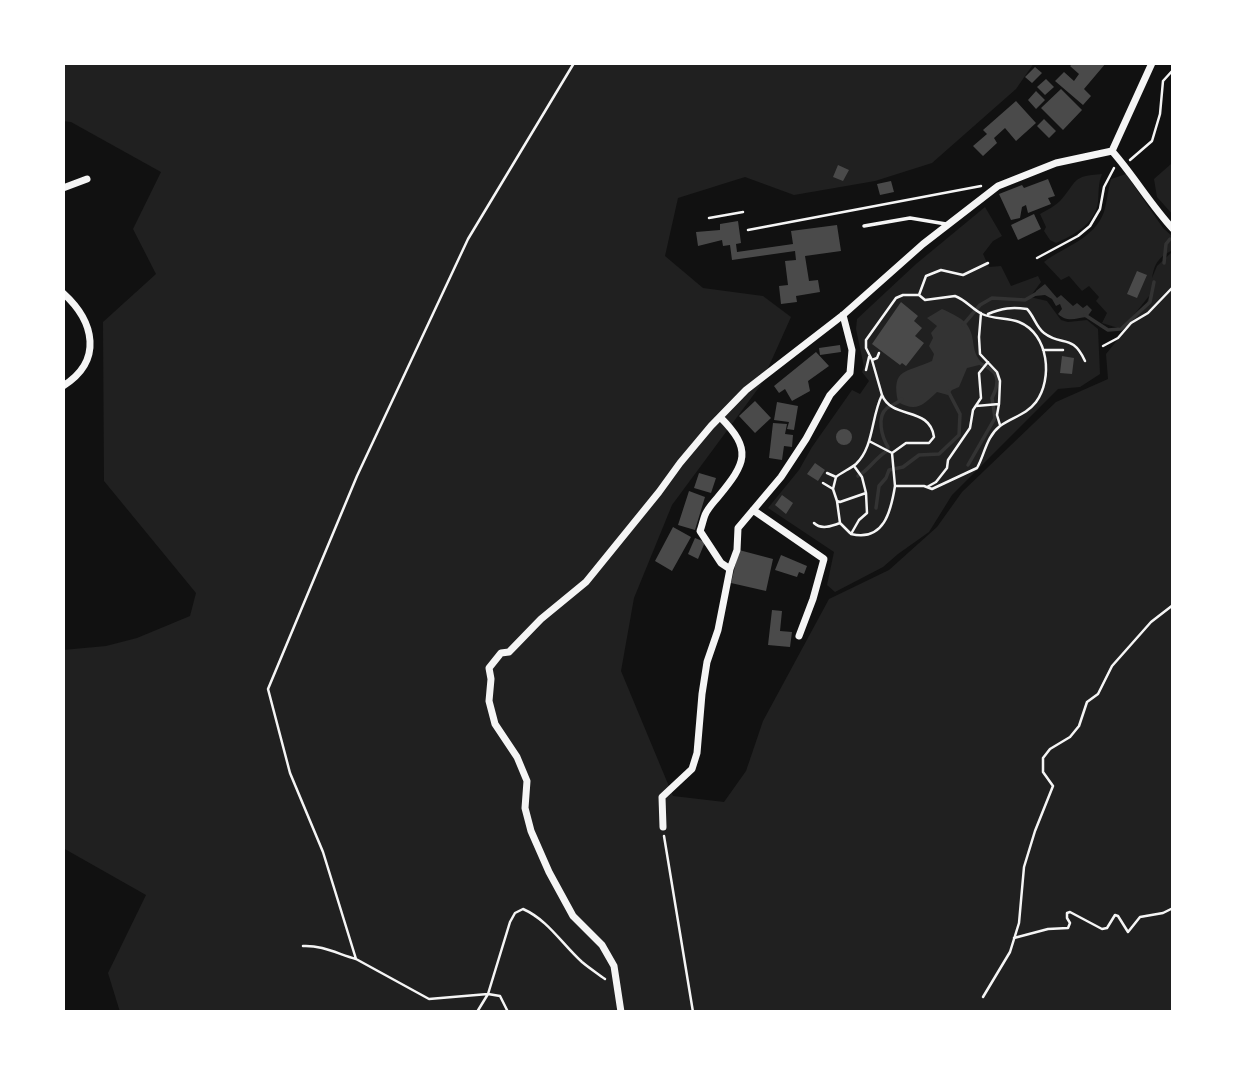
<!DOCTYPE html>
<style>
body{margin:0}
#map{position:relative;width:1236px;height:1075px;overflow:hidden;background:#111;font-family:Overpass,sans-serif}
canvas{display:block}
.frame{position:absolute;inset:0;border:65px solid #fff;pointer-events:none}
</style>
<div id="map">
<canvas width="1236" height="1075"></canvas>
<div class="frame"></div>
</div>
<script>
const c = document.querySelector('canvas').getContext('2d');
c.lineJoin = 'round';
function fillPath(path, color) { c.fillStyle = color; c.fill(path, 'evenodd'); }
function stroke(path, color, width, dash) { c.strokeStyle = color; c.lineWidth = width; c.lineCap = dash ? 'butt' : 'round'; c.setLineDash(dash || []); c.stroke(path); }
const green = new Path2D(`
 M 63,63 L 1034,63 L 1016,89 L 932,163 L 875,181 L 794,195 L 745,177 L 678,198 L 665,256 L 703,288 L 763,296 L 791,317 L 760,386 L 672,505 L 634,598 L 621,671 L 673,796 L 724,802 L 746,771 L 763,721 L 829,599 L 889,570 L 937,527 L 962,492 L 1056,402 L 1108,379 L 1106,354 L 1147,303 L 1149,296 L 1126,325 L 1118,328 L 1102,323 L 1107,313 L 1096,301 L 1099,297 L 1089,286 L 1082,291 L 1069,276 L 1061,280 L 1044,262 C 1065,246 1094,239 1104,212 C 1107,202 1108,189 1111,179 L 1126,174 L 1163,228 L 1173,237 L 1173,250 C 1159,257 1155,262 1152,278 L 1157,266 L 1173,251 L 1173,1012 L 120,1012 L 108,973 L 146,895 L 63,848 L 63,650 L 106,646 L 137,638 L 190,616 L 196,593 L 104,481 L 103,322 L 156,274 L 133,229 L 161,172 L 71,122 L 63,121 Z
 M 1171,164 L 1173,215 L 1157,197 L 1154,179 Z
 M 1102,174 C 1098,183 1099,192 1098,202 C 1095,224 1074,235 1056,243 L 1050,240 L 1044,231 L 1046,227 L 1040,214 C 1047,210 1055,206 1060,201 C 1078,181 1071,176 1102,174 Z
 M 985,207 L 1002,236 L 993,241 L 983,254 L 989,267 L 1001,266 L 1011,286 L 1038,276 L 1041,282 L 1030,297 L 1047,301 L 1061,320 L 1068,322 L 1087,320 L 1098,329 L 1100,374 L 1080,387 L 1058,389 L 952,495 L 929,532 L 898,554 L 883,567 L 835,592 L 827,585 L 834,552 L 768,508 L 799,470 L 812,447 L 852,390 L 860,394 L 869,381 L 862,372 L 864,367 L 856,329 L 857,319 L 916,264 Z`);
const water = new Path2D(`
 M 1045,284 L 1057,298 L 1061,295 L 1073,306 L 1077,303 L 1083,308 L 1087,305 L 1092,310 L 1087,317 C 1076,318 1068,323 1058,314 L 1062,309 L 1060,304 L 1056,306 L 1052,299 L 1045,295 L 1035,296 L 1036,291 Z
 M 942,309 C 951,313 965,319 969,328 C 976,341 970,351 983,364 L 967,368 L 959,387 L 952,390 L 948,395 L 937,392 C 924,404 917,413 898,402 C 891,368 906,373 932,361 L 934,354 L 929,346 L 933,338 L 931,333 L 937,326 L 927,318 Z`);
const stream = new Path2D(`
 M 1164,263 L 1166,244 L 1170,239
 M 1085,315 L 1108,330 L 1121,329 L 1150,302 L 1154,282
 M 963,325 L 980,305 L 992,298 L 1025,300 L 1039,292
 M 968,465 L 995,418 L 992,398 C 1001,380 999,371 979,363
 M 858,476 C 870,469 875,458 887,451 L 888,447 C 882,437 876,417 887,408 C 892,405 898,403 902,399
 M 876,508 L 879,486 L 886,478 L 889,470 L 903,467 L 919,455 L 939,454 L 959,435 L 960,414 L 948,391`);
const building = new Path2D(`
 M 1073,63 L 1106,63 L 1084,89 L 1091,96 L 1083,105 L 1055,81 L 1064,72 L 1074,81 L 1079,74 L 1070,66 Z
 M 1035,67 L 1042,73 L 1032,83 L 1025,77 Z
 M 1046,79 L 1054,87 L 1045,95 L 1037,87 Z
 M 1061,89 L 1082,110 L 1063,130 L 1041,108 Z
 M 1036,91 L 1045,100 L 1036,109 L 1028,100 Z
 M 1016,101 L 1036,123 L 1016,141 L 1005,128 L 994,138 L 997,143 L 983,156 L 973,146 L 987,134 L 983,130 Z
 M 1044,119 L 1056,131 L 1049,138 L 1037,126 Z
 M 838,165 L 849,170 L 843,181 L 833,177 Z
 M 1048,179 L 1055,196 L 1048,198 L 1051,204 L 1028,213 L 1026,205 L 1022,207 L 1020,218 L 1011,220 L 999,194 L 1022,185 L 1024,188 Z
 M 891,181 L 894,192 L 880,195 L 877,184 Z
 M 1034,214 L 1041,229 L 1018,240 L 1011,225 Z
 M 738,221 L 741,243 L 736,244 L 737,252 L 793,244 L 791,231 L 837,225 L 841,251 L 805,256 L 809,281 L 818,280 L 820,292 L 796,296 L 797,302 L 781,304 L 779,286 L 788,285 L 785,261 L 796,260 L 795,251 L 732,260 L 730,245 L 723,246 L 722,240 L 698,246 L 696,232 L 720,230 L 720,224 Z
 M 1137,271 L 1147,275 L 1137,298 L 1127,294 Z
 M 901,302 L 918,316 L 914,321 L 922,328 L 915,336 L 924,343 L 906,366 L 902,363 L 900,365 L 872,344 Z
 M 840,345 L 841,352 L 820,355 L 819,348 Z
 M 816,352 L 829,366 L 808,381 L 810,391 L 792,401 L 785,389 L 779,393 L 774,386 Z
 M 1062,356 L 1074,358 L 1072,374 L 1060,373 Z
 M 755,401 L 771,418 L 755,433 L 739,416 Z
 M 777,402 L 798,406 L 794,430 L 787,429 L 789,422 L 774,420 Z
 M 773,423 L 787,424 L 785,434 L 793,435 L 792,447 L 784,446 L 782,460 L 769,458 Z
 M836 437a8 8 0 1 1 16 0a8 8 0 1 1-16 0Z
 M 815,463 L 825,470 L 818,481 L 807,474 Z
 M 699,473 L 716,478 L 711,493 L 694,488 Z
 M 689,491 L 705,497 L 695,530 L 678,525 Z
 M 782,495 L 793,503 L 786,514 L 775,505 Z
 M 673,527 L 691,537 L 672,571 L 655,561 Z
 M 695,538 L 705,542 L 698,559 L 688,554 Z
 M 739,550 L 773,559 L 766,591 L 731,583 Z
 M 781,555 L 807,566 L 804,574 L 799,572 L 797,577 L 775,570 Z
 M 772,610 L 782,611 L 780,631 L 792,632 L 790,647 L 768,645 Z`);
const path = new Path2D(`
 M 1130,160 L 1152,141 L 1160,114 L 1163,81 L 1173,70
 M 709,218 L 743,212
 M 748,230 L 981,186
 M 1037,258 L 1078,236 L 1090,226 L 1100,209 L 1104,187 L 1114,168
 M 919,295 L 926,276 L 941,270 L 963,275 L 988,263
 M 988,314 C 1002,308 1012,307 1027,309 C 1034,316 1036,327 1044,333 C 1062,347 1072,333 1085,361
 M 1103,346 L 1118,338 L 1131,323 L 1148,313 L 1173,287
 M 1043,350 L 1063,350
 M 872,360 L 877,358 L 879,353
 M 866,370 L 869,357
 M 882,395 L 872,360 L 866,348 L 866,340 L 896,298 L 903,295 L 919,295 L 925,300 L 955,296 C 966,300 972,309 982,314 C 992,319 1008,318 1019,322 C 1049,334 1053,379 1036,402 C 1026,415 1012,417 1000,426 C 986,437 985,454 977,468 L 932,489 L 924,486 L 895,486 C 891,511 884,542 851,534 L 859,520 L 867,513 L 866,493 L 840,502 L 837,501 L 833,489 L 836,477 C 842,472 850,469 856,464 C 874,447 871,417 882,395 C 892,420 930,406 934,437 L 929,443 L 906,443 L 892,453
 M 999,404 L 997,415 L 1000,425
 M 976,406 L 999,404 L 1000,381 L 997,372 L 980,354 L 979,337 L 981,313
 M 869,441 L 892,453 L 895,486
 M 854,466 L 862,477 L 866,493
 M 827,473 L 836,477
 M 823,483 L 833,489
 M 927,487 L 936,482 L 947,468 L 948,460 L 970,428 L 973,410 L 981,398 L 979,373 L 988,362
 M 814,523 C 821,530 832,526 840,523 L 837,501
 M 840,523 L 850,533
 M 664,836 L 693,1012
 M 1014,938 L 1048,929 L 1068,928 L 1070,923 L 1067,918 L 1067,913 L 1070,912 L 1102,929 L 1107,928 L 1115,915 L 1118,916 L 1128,932 L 1140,917 L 1163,913 L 1173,908
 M 303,946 C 322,945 338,954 356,959
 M 983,997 L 1010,952 L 1019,923 L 1024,867 L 1035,831 L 1053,786 L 1043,772 L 1043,758 L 1050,749 L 1070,737 L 1079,726 L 1087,702 L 1098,694 L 1112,666 L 1151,622 L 1173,605
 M 477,1012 L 488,994 L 510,922 L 515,913 L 523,909 C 548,920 562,944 582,962 C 589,968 597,973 605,979
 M 508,1012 L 500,996 L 488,994 L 429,999 L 356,959 L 323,852 L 290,773 L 268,689 L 357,476 L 468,239 L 574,63`);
const service = new Path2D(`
 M 864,226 L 910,218 L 946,224`);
const minor = new Path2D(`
 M 1152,63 L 1112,151 C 1134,176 1150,204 1173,229
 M 63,188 L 87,179
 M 63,293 C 95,322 103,361 63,386
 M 720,417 C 753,450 746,463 718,497 C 714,502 708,508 705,515 C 703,520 702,526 700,531 L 721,563 L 730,569
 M 753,510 L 824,559 L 813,599 L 799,636
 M 663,827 L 662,797 L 692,769 L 697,753 L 702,694 L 707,662 L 718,630 L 730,569 L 737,550 L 738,528 L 781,477 L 806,439 L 830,395 L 850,373 L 852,350 L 843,315
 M 621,1012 L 614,966 L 602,945 L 573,916 L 549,872 L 531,831 L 525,808 L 527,781 L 517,757 L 495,724 L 489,701 L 491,679 L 489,668 L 501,653 L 509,652 L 541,619 L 586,582 L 659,492 L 680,463 L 711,426 L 746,390 L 843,315 L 923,244 L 998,186 L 1056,163 L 1112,151`);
fillPath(green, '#202020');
fillPath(water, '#333');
stroke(stream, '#333', 3.5);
fillPath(building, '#4a4a4a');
stroke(path, '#f5f5f5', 2.5);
stroke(service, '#f5f5f5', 3.5);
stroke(minor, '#f5f5f5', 7);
</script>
